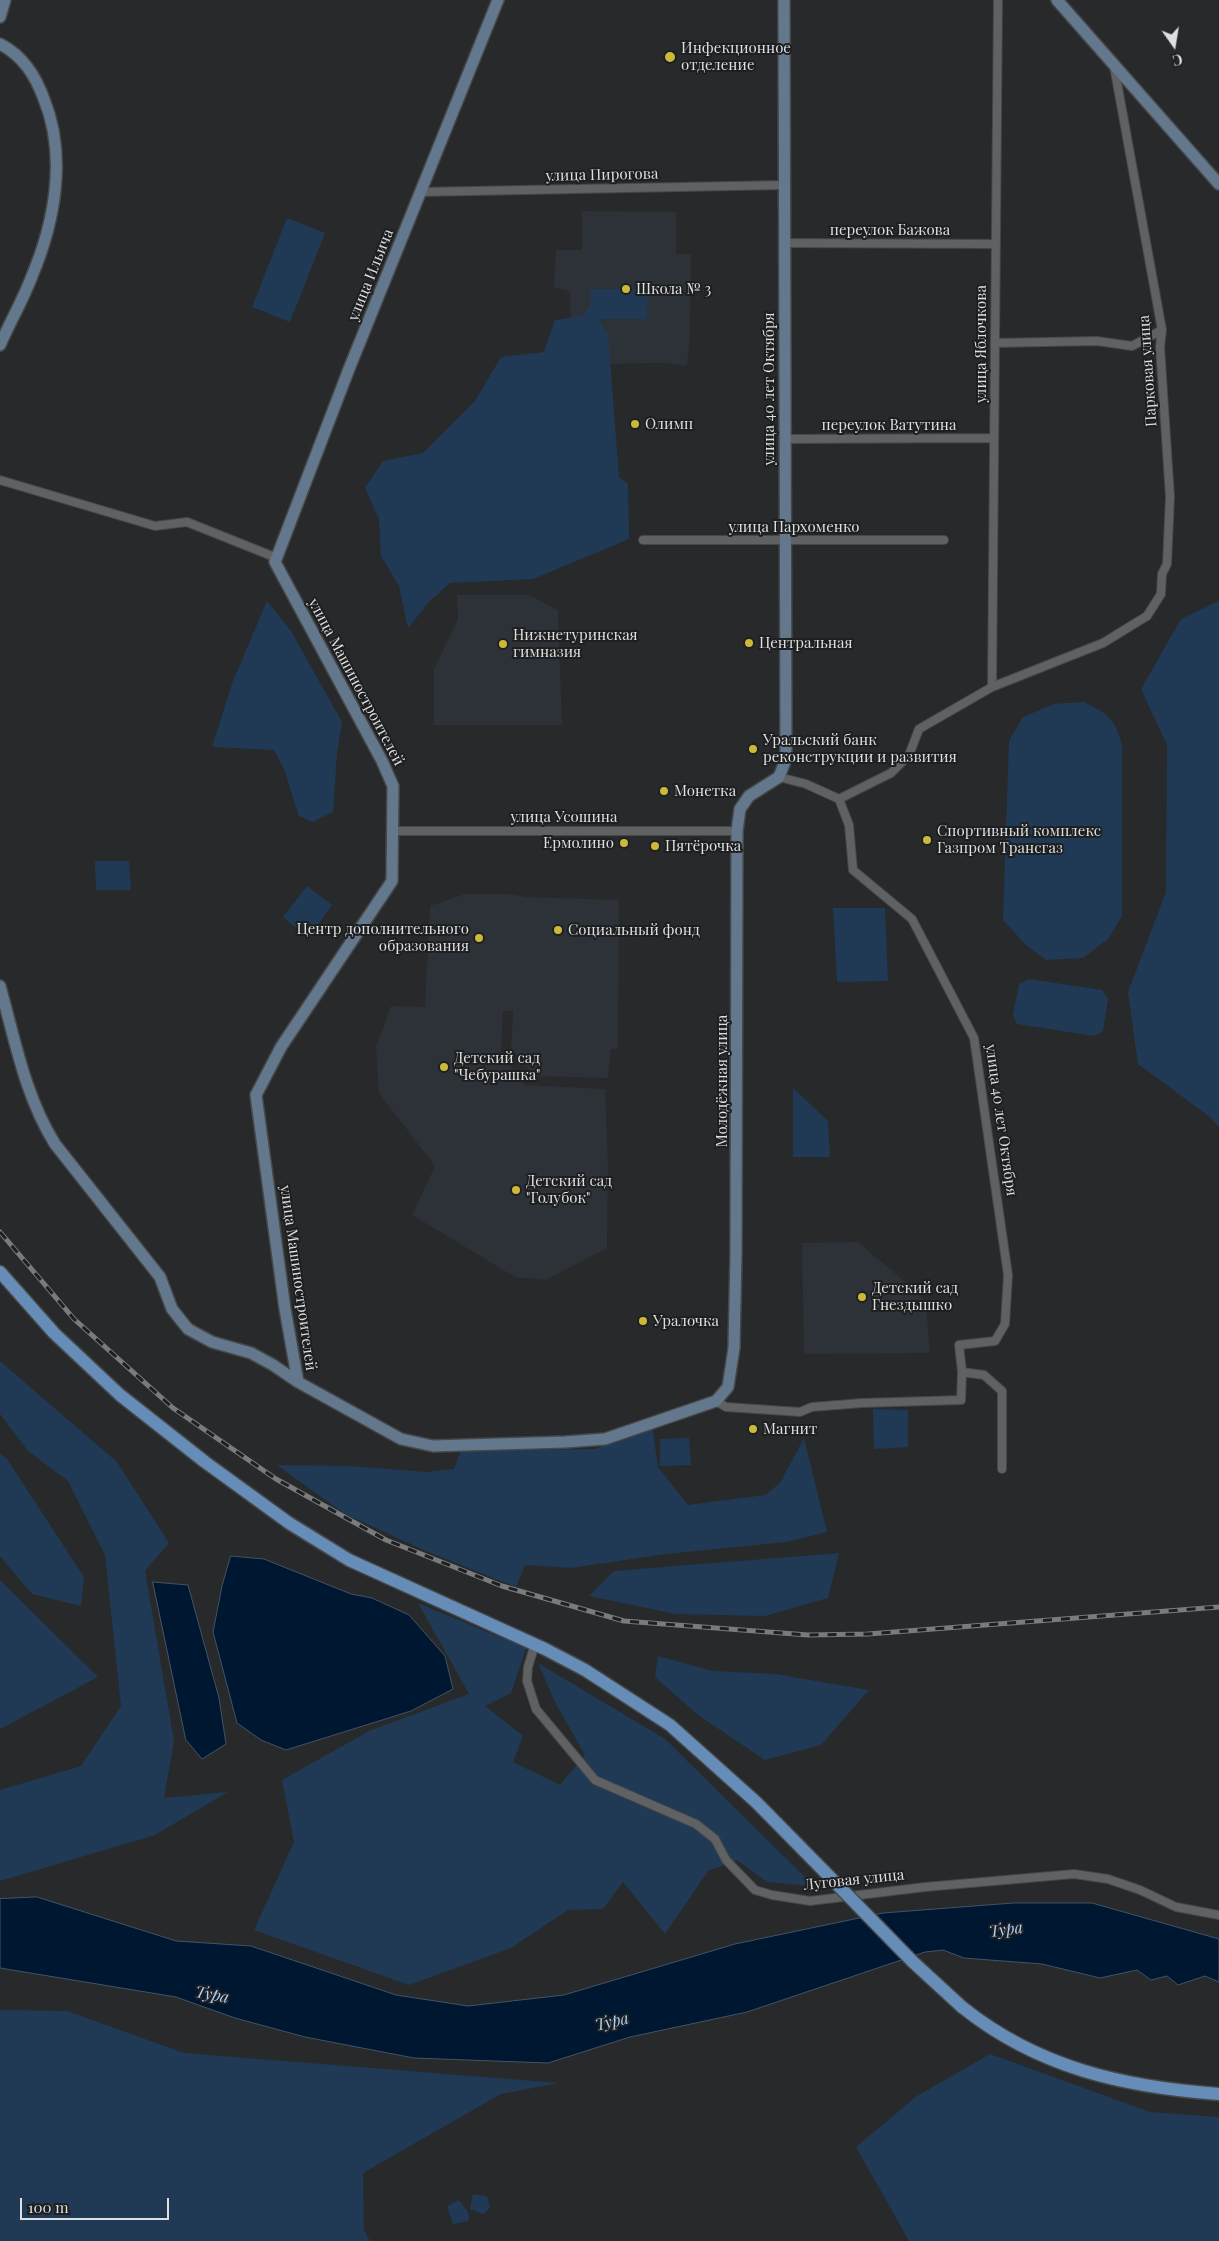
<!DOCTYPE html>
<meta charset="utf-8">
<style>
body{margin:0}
#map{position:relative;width:1219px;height:2241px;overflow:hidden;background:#27292b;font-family:"Playfair Display",serif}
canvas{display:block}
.north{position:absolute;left:1149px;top:20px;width:50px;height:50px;-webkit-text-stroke:4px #1e1f21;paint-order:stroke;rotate:167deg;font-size:14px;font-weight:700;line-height:20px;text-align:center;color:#dedfe0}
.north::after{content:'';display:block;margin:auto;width:18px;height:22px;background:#dedfe0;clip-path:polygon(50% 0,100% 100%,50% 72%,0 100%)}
.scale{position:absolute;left:20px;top:2198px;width:149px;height:22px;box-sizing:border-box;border:2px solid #dedfe0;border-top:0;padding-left:6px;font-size:15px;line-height:18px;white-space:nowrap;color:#dedfe0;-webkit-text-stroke:4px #1e1f21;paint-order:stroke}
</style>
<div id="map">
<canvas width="1219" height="2241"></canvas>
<div class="north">С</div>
<div class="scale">100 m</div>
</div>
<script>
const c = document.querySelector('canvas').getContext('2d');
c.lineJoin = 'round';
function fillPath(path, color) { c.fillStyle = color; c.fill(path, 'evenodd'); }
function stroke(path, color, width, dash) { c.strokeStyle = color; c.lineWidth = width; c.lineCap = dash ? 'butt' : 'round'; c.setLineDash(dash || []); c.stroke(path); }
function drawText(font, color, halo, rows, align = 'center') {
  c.font = font + ' "Playfair Display",serif'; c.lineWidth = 4; c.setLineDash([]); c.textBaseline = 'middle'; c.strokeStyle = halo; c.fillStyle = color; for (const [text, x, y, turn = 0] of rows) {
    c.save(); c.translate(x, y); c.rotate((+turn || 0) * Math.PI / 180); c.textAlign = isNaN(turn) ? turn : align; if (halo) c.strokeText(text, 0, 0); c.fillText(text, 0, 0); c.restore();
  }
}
const built = new Path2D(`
 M 582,211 L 676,212 L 676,254 L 691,254 L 690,336 L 687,366 L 664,363 L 605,364 L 571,345 L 570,291 L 554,288 L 556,250 L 582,250 Z
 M 457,595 L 529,595 L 558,610 L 562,725 L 434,725 L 434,669 L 458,619 Z
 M 465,894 L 510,894 L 527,897 L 619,900 L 618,1049 L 611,1049 L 608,1078 L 534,1076 L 511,1048 L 513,1011 L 503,1011 L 501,1054 L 525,1085 L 605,1089 L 608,1164 L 607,1248 L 546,1280 L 515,1277 L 412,1215 L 435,1166 L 379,1093 L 376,1047 L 391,1006 L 425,1007 L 430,906 Z
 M 858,1242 L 916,1291 L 926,1303 L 930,1353 L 804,1354 L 802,1243 Z`);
const green = new Path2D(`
 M 287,218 L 325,233 L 290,322 L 252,307 Z
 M 591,289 L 648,289 L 647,319 L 598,319 L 608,335 L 619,477 L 628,484 L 629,539 L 533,579 L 450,583 L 429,602 L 408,628 L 399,586 L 381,556 L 379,519 L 365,488 L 383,461 L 423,453 L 475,401 L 501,357 L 544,352 L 555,320 L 583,316 L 591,305 Z
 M 267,601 L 291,631 L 342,722 L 337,753 L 333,812 L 313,822 L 299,816 L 284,769 L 274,750 L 212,747 L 233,681 Z
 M 1219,601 L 1219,1127 L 1210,1117 L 1138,1064 L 1128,992 L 1166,892 L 1167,745 L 1141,689 L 1181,619 Z
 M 1084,702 C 1108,714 1115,718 1122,745 L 1122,916 L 1108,939 L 1083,958 L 1046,960 L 1026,945 L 1003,920 L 1009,741 L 1023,717 L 1054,704 Z
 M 95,861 L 129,861 L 131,890 L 96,890 Z
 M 307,886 L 332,905 L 308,938 L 283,917 Z
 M 833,908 L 885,908 L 888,981 L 837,982 Z
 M 1029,979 L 1102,990 L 1108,999 L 1103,1031 L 1094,1036 L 1017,1024 L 1013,1015 L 1019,984 Z
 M 793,1088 L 828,1121 L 830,1157 L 793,1157 Z
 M 0,1361 L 117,1462 L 169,1543 L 145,1571 L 174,1741 L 164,1798 L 228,1792 L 155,1835 L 0,1881 L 0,1790 L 81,1766 L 121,1706 L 105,1555 L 68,1481 L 28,1451 L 0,1414 Z
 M 873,1409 L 908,1410 L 908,1447 L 874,1449 Z
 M 652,1425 L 658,1467 L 688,1505 L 765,1495 L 780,1483 L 804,1438 L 827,1532 L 786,1542 L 666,1554 L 571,1568 L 525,1565 L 516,1587 L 426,1551 L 343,1513 L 277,1465 L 350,1466 L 427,1472 L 454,1469 L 461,1451 L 595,1449 Z
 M 689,1438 L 691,1465 L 660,1466 L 660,1439 Z
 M 0,1454 L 7,1459 L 84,1577 L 81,1606 L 32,1594 L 0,1556 Z
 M 839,1553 L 828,1598 L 765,1616 L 676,1614 L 589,1596 L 614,1571 Z
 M 0,1580 L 98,1677 L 0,1729 Z
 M 418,1603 L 526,1648 L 511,1693 L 485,1706 L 523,1736 L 513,1762 L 560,1785 L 585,1755 L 555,1702 L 538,1663 L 665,1739 L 814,1886 L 767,1882 L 737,1860 L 708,1871 L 665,1934 L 623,1882 L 603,1909 L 568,1910 L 511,1948 L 409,1985 L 254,1930 L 294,1842 L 282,1780 L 371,1730 L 469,1694 Z
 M 658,1656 L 713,1671 L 775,1674 L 869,1690 L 821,1745 L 765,1760 L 698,1715 L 655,1677 Z
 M 0,2010 L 67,2011 L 184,2053 L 559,2083 L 501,2094 L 363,2173 L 364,2230 L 370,2241 L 0,2241 Z
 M 990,2054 L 1150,2112 L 1219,2117 L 1219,2241 L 909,2241 L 856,2147 L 917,2096 Z
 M 473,2194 L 487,2196 L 490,2208 L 483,2214 L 470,2209 Z
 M 459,2200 L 468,2212 L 469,2221 L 453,2224 L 447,2206 Z`);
const water = new Path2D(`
 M 231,1556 L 264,1559 L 351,1594 L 372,1598 L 409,1615 L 445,1656 L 453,1689 L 411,1711 L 286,1750 L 261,1740 L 237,1723 L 213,1632 L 222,1586 Z
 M 153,1582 L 188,1585 L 219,1698 L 226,1744 L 202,1759 L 186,1740 Z
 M 37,1897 L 176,1941 L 251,1946 L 396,1995 L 468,2006 L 564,1995 L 735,1944 L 883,1913 L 1013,1903 L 1092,1903 L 1219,1939 L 1219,1982 L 1205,1976 L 1178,1985 L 1167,1976 L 1151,1980 L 1137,1970 L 1100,1978 L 1042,1964 L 964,1958 L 943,1950 L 925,1952 L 747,2012 L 630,2037 L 548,2063 L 414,2058 L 305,2037 L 235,2018 L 176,1997 L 0,1968 L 0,1899 Z`);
const street = new Path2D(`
 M 420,192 L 784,185
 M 784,243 L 995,244
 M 995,343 L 1097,341 L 1132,346 L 1162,330
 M 785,439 L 994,438
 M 0,480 L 155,526 L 187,522 L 272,556 L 275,562
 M 643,540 L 944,540
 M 992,687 L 998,0
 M 779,777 L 806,784 L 839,799
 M 839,799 L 891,773 L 909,755 L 919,729 L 992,687 L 1103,643 L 1147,616 L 1161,594 L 1162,574 L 1167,564 L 1170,497 L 1160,347 L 1162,330 L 1114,66
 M 392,831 L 737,831
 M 962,1372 L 984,1375 L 1002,1391 L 1002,1469
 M 716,1401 L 726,1407 L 800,1412 L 812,1407 L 862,1403 L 961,1400 L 962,1372 L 959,1345 L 995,1341 L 1005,1324 L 1008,1275 L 974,1038 L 912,919 L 853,870 L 849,825 L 839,799
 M 535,1644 L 528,1667 L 527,1681 L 536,1709 L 595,1780 L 696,1824 L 715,1839 L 726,1860 L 755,1890 L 772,1895 L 810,1901 L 925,1887 L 1074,1874 L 1108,1879 L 1140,1890 L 1176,1907 L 1219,1915`);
const secondary = new Path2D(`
 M 498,0 L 349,369 L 275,562 L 382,761 L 393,786 L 392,881 L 281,1047 L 256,1095 L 285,1309 L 298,1382 L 401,1439 L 433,1446 L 565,1442 L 605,1439 L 716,1401 L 728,1387 L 734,1348 L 736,1254 L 737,831 L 740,809 L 749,796 L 779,777 L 786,759 L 784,0
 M 1057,0 L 1219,184
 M 0,17 L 5,0
 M 0,44 C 23,56 35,75 44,99 C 67,156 55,221 32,276 C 23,300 10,322 0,345
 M 0,986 C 15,1040 25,1096 55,1144 L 160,1277 L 172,1309 L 188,1329 L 212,1342 L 251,1353 L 273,1365 L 298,1382`);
const primary = new Path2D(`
 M 0,1272 L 54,1333 L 120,1395 L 205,1462 L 289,1523 L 349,1560 L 545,1649 L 585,1670 L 670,1725 L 756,1802 L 824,1871
 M 962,2007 C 1038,2068 1124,2087 1219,2094`);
const rail = new Path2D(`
 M 0,1232 L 74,1319 L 173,1408 L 276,1479 L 386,1540 L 502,1586 L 624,1621 L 808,1635 L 868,1634 L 1219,1607`);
const primaryBridge = new Path2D(`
 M 824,1871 L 913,1962 L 962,2007`);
const markers = [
 [670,57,6,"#ccb939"],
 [626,289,5,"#ccb939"],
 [635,424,5,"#ccb939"],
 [749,643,5,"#ccb939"],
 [503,644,5,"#ccb939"],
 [753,749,5,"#ccb939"],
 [664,791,5,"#ccb939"],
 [927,840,5,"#ccb939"],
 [624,843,5,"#ccb939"],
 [655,846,5,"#ccb939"],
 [558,930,5,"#ccb939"],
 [479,938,5,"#ccb939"],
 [444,1067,5,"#ccb939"],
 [516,1190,5,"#ccb939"],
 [862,1297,5,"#ccb939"],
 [643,1321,5,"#ccb939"],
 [753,1429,5,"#ccb939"]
];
const poiNames = [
 ["Инфекционное",681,48],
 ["отделение",681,65],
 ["Школа № 3",636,289],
 ["Олимп",645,424],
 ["Нижнетуринская",513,635],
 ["гимназия",513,652],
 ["Центральная",759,643],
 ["Уральский банк",763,740],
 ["реконструкции и развития",763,757],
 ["Монетка",674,791],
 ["Спортивный комплекс",937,831],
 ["Газпром Трансгаз",937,848],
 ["Ермолино",614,843,"right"],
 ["Пятёрочка",665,846],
 ["Центр дополнительного",469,929,"right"],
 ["образования",469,946,"right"],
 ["Социальный фонд",568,930],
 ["Детский сад",454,1058],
 ["\"Чебурашка\"",454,1075],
 ["Детский сад",526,1181],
 ["\"Голубок\"",526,1198],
 ["Детский сад",872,1288],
 ["Гнездышко",872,1305],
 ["Уралочка",653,1321],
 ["Магнит",763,1429]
];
const streetNames = [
 ["улица Пирогова",602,175,-1],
 ["переулок Бажова",890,230],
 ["улица Ильича",371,275,-68],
 ["улица Яблочкова",981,344,-90],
 ["Парковая улица",1148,371,-94],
 ["улица 40 лет Октября",769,389,-90],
 ["переулок Ватутина",889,425],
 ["улица Пархоменко",794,527],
 ["улица Машиностроителей",356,682,62],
 ["улица Усошина",564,817],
 ["Молодёжная улица",722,1081,-90],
 ["улица 40 лет Октября",1001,1120,82],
 ["улица Машиностроителей",298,1278,82],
 ["Луговая улица",854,1880,-6]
];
const waterNames = [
 ["Тура",1006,1930,-8],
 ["Тура",212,1995,11],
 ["Тура",612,2022,-13]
];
fillPath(built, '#2d3238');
fillPath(green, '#203a56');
fillPath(water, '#001731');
stroke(water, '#435366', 1);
stroke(street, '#464748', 10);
stroke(secondary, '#464748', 14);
stroke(primary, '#464748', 15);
stroke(street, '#5f6163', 8);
stroke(secondary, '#63778d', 11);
stroke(primary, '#668db7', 12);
stroke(rail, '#7a7b7d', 5);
stroke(rail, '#1e1f21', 3, [9]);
stroke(primaryBridge, '#464748', 15, []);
stroke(primaryBridge, '#668db7', 12);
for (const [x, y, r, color] of markers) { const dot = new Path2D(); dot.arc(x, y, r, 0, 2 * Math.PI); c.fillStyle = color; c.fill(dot); stroke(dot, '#1e1f21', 2); }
drawText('15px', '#dedfe0', '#1e1f21', poiNames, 'left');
drawText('15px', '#dedfe0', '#1e1f21', streetNames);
drawText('italic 16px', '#aad2fd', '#1e1f21', waterNames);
</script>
